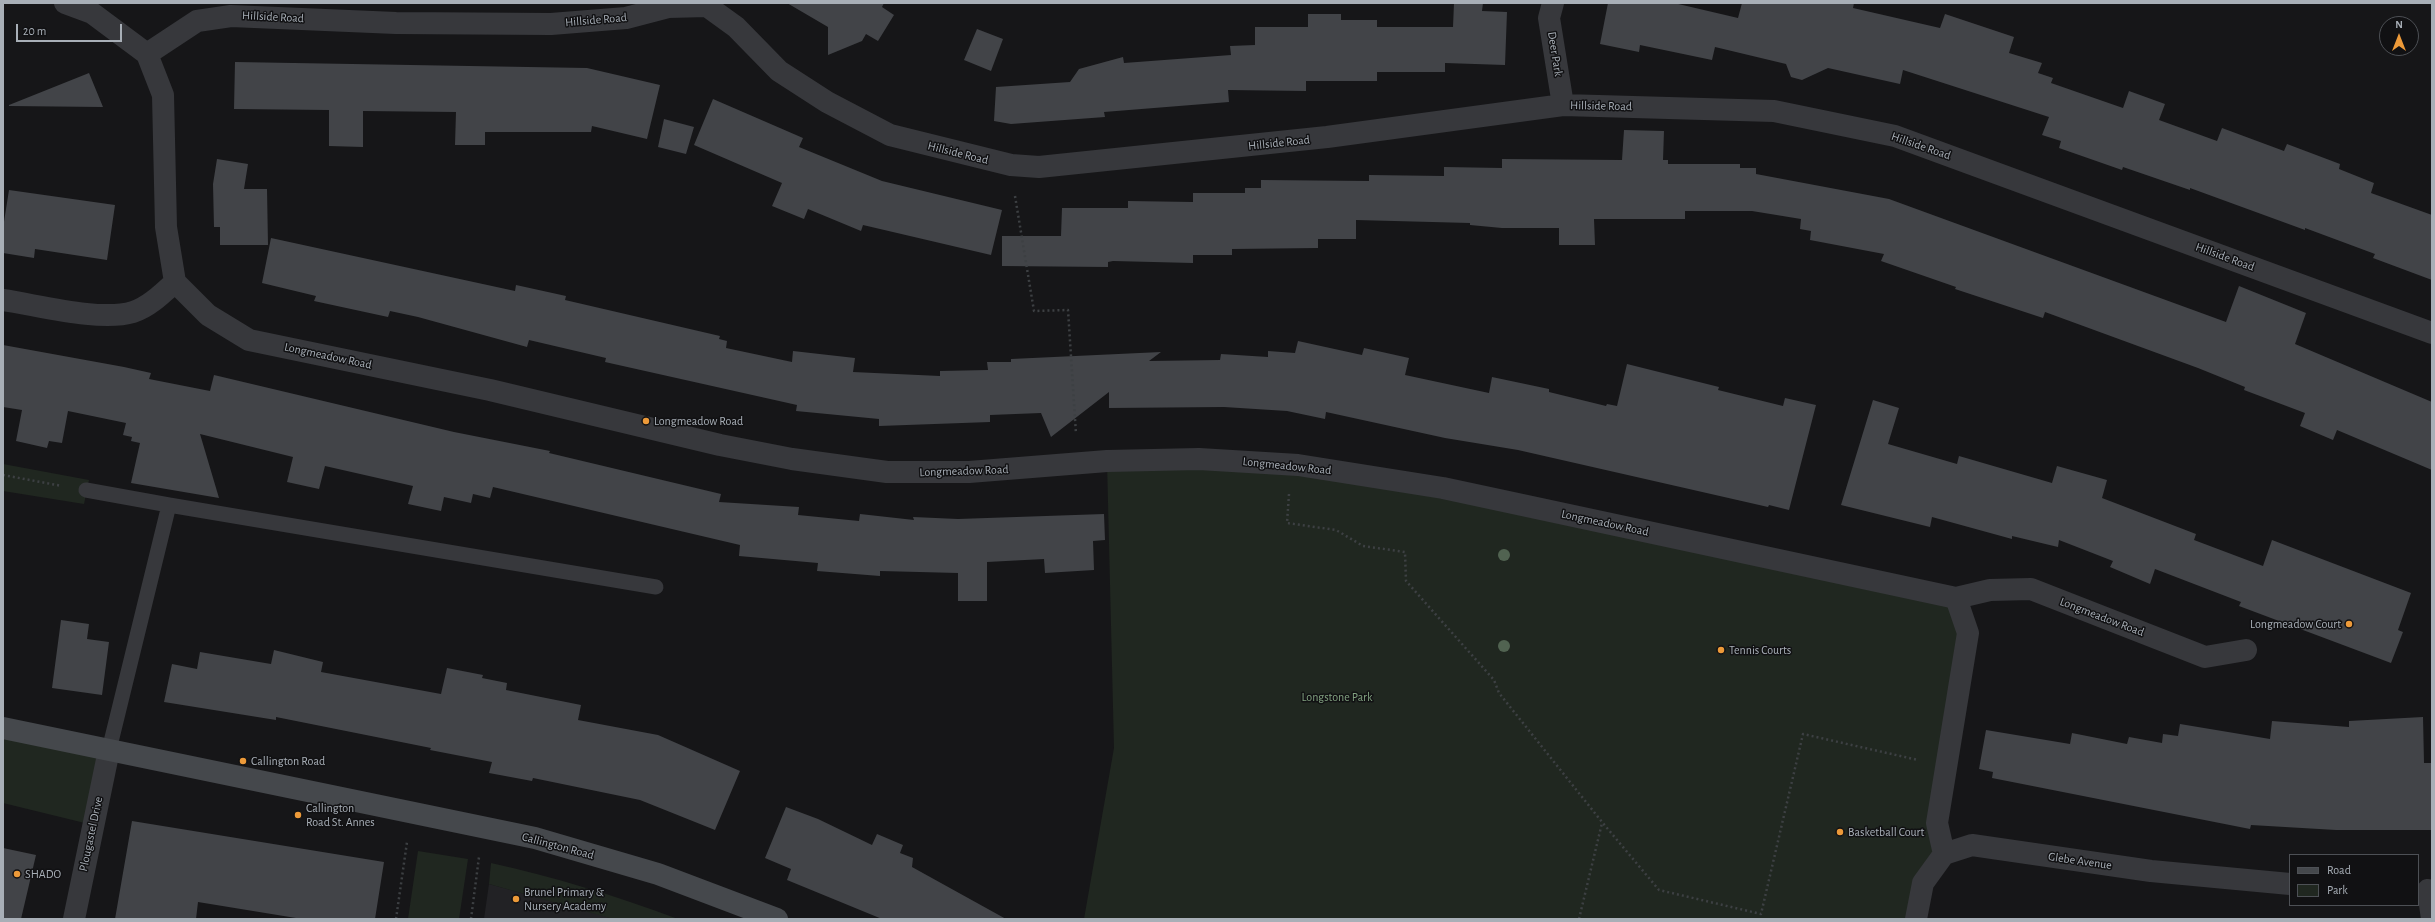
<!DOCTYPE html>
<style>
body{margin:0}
#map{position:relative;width:2435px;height:922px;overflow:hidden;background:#161618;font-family:"Alegreya Sans",sans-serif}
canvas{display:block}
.frame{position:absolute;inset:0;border:4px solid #a8afb7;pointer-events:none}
.legend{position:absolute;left:2289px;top:854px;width:130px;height:52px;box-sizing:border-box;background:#111113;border:1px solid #4d5055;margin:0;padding:5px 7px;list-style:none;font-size:12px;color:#a8afb7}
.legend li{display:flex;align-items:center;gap:8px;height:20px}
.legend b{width:20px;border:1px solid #4d5055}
.north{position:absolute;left:2379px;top:16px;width:40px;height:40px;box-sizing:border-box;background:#111113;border:1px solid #4d5055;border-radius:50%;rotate:0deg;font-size:11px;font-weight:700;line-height:16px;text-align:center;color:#a8afb7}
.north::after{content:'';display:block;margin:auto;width:14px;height:18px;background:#ed9a39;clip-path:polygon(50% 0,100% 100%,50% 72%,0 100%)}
.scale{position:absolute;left:16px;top:24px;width:106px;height:18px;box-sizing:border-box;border:2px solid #a8afb7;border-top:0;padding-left:5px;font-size:12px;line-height:14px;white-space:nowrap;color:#a8afb7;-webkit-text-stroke:3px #111113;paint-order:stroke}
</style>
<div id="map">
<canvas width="2435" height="922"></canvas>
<div class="frame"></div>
<ul class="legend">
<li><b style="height:5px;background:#45484c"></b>Road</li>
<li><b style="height:11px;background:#202720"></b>Park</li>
</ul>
<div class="north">N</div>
<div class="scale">20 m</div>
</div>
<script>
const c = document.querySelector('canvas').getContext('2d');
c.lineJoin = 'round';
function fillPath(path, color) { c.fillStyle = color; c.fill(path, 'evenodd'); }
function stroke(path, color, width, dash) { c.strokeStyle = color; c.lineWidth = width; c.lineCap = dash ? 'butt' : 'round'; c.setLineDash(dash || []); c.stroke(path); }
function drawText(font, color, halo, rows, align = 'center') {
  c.font = font + ' "Alegreya Sans",sans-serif'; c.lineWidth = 3; c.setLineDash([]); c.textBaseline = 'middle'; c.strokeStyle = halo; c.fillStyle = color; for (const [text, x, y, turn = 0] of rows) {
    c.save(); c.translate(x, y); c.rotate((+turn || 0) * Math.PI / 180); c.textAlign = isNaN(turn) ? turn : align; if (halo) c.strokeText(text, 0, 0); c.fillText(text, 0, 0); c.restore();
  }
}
const built = new Path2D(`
 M 489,884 L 601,915 L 613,919 L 484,919 Z`);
const green = new Path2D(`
 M 1107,461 L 1290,464 L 1956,598 L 1968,633 L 1944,854 L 1916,919 L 1084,919 L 1114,748 Z
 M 3,464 L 89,480 L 84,504 L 3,491 Z
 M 3,728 L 109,750 L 93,825 L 3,803 Z
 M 418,851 L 468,859 L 459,919 L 408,919 Z
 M 491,863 C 555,877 616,896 678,919 L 613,919 L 489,884 Z`);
const building = new Path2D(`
 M 787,3 L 884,3 L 882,7 L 894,15 L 878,41 L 866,34 L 862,41 L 828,55 L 828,27 Z
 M 1454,3 L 1483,3 L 1482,11 L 1507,12 L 1505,65 L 1445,63 L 1445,72 L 1377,72 L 1377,81 L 1306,81 L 1306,91 L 1228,90 L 1229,102 L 1104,112 L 1105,117 L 1011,124 L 994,121 L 996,87 L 1070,82 L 1079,69 L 1123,57 L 1124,63 L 1231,55 L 1230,46 L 1255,45 L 1255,27 L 1308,27 L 1308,14 L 1341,14 L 1341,20 L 1377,20 L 1377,27 L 1453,27 Z
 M 1608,3 L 1674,3 L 1738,18 L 1742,3 L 1854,3 L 1853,8 L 1940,28 L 1945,14 L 2014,37 L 2009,53 L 2042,63 L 2038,73 L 2053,78 L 2051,83 L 2123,108 L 2129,91 L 2165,104 L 2159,120 L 2217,141 L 2222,128 L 2284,151 L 2287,144 L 2340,164 L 2339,169 L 2374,183 L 2371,193 L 2432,215 L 2432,280 L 2373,258 L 2375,254 L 2305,228 L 2305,230 L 2190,188 L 2190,190 L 2123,167 L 2122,170 L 2059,148 L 2061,141 L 2042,135 L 2049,117 L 1903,70 L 1900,84 L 1828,68 L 1802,80 L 1791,77 L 1786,64 L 1715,47 L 1712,60 L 1640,45 L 1639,52 L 1600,44 Z
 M 977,29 L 1003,39 L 991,71 L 964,60 Z
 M 235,62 L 587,68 L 660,85 L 647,139 L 592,126 L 591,132 L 485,132 L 485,145 L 455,145 L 456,112 L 363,111 L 363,147 L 329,146 L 329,110 L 234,109 Z
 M 89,73 L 103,107 L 9,106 L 9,105 Z
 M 713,99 L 803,138 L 799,147 L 882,181 L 1002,210 L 991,255 L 863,225 L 861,231 L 808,209 L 804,219 L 772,206 L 782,183 L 694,145 Z
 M 664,119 L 694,127 L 686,154 L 658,147 Z
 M 1624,130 L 1664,131 L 1663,160 L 1668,160 L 1668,164 L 1740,164 L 1740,168 L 1756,168 L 1756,174 L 1889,199 L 2226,322 L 2239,286 L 2306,313 L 2295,344 L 2432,402 L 2432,470 L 2337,430 L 2333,440 L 2300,426 L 2305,413 L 2244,390 L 2245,387 L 2198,368 L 2045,312 L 2043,318 L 1955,289 L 1956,287 L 1881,261 L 1884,254 L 1810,240 L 1811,231 L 1800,229 L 1801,219 L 1752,211 L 1685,211 L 1685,219 L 1594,219 L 1595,245 L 1559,245 L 1559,228 L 1502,228 L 1470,225 L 1470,223 L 1356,220 L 1356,239 L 1318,239 L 1318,248 L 1232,249 L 1232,255 L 1193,255 L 1193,263 L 1113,261 L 1108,262 L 1108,267 L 1002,266 L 1002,236 L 1061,236 L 1062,208 L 1128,208 L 1128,201 L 1193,202 L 1193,193 L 1245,193 L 1245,188 L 1261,188 L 1261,180 L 1369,181 L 1369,175 L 1444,176 L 1444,167 L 1502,168 L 1502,159 L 1622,160 Z
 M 217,159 L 248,164 L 244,189 L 267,189 L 268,245 L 220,245 L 220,227 L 214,227 L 213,184 Z
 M 9,190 L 115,205 L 107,260 L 35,249 L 34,258 L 3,253 L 3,228 Z
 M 271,238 L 515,291 L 516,285 L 566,296 L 565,300 L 720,336 L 719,339 L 727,341 L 726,348 L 792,362 L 793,351 L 855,358 L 853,372 L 940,376 L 940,371 L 988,370 L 987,362 L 1011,362 L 1011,359 L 1161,352 L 1149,361 L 1220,360 L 1221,354 L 1268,357 L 1268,351 L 1295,353 L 1298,341 L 1362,355 L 1364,348 L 1409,358 L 1405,375 L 1489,393 L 1492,377 L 1549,389 L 1549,392 L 1606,406 L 1607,404 L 1617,406 L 1627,364 L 1719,387 L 1718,390 L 1783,406 L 1785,398 L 1816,405 L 1789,510 L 1769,505 L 1768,507 L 1518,450 L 1445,438 L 1326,412 L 1325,419 L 1287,411 L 1224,407 L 1109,408 L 1109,392 L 1051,437 L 1041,413 L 990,415 L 990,422 L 879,426 L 879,419 L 796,411 L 797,405 L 605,362 L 606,358 L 529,340 L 527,347 L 418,317 L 390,311 L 388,317 L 314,301 L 316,296 L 262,283 Z
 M 3,345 L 124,367 L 151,373 L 149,379 L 210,391 L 214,375 L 454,432 L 550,451 L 549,453 L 721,494 L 719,502 L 799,507 L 798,515 L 859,521 L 860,514 L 914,520 L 913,517 L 958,519 L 1104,514 L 1105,540 L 1093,541 L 1094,570 L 1045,573 L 1044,559 L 987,562 L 987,601 L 958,601 L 958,573 L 880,571 L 880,576 L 817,571 L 818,563 L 739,556 L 740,545 L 493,487 L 490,498 L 473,494 L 471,503 L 444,497 L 441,511 L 408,504 L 413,486 L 325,466 L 319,489 L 287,482 L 293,457 L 200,434 L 219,498 L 131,483 L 140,443 L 131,441 L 132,437 L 123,435 L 126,423 L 68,411 L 62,443 L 49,441 L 47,448 L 16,441 L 22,410 L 3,407 Z
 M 1873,400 L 1899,408 L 1888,444 L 1957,464 L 1959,456 L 2052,483 L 2057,466 L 2107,480 L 2102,498 L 2196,534 L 2194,540 L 2263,566 L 2272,540 L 2411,593 L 2398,630 L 2403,632 L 2391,663 L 2239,606 L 2241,602 L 2155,569 L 2150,584 L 2110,567 L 2113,561 L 2059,540 L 2058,547 L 2012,536 L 2012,539 L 1932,517 L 1930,527 L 1841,505 Z
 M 61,620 L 89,624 L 87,639 L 109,642 L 102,695 L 52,688 Z
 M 274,650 L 323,662 L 321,672 L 441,694 L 447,668 L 483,675 L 482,678 L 507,683 L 506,690 L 581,705 L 578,720 L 658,735 L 740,771 L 715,830 L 640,800 L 533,778 L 532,781 L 489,773 L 492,762 L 430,750 L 431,748 L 276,717 L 276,720 L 164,702 L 172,664 L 197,669 L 200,652 L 271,664 Z
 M 2423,717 L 2424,763 L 2432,763 L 2432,830 L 2336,830 L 2251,825 L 2250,829 L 1992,778 L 1993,772 L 1979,769 L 1986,730 L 2070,744 L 2072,733 L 2127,744 L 2129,737 L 2162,743 L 2163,734 L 2178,736 L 2180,724 L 2270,739 L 2272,721 L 2349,727 L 2349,721 Z
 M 786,807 L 818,819 L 872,845 L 877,834 L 903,845 L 900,853 L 913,858 L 912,867 L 1006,919 L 882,919 L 787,880 L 791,869 L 765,858 Z
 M 132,821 L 384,862 L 375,919 L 302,919 L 198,902 L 196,919 L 115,919 Z
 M 3,848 L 36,855 L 21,919 L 3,919 Z`);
const path = new Path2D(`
 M 1015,196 L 1034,311 L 1068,310 L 1076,434
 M 3,475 L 62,486
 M 1289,494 L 1287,523 L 1336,530 L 1363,546 L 1405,552 L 1406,581 L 1494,680 L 1499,693 L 1602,822 L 1659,890 L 1761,914 L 1803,734 L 1918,760
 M 396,919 L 407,842
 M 471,919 L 479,857
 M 1579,919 L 1602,823`);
const lane = new Path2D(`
 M 86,490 L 169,505
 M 109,750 L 169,505 L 656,587`);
const street = new Path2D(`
 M 65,3 L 92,13 L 147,54 L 163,95 L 166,227 L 175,282
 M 1553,3 L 1549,18 L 1563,105
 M 147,54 L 197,21 L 231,16 L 396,23 L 551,24 L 626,18 L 668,7 L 707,6 L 736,27 L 779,71 L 827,102 L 890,135 L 1011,165 L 1039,167 L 1327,137 L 1563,105 L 1774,111 L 1895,136 L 2432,333
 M 175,282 L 208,315 L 249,340 L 490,390 L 720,445 L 792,459 L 887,472 L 969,472 L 1107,461 L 1199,459 L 1298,465 L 1443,488 L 1956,598 L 1968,633 L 1937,823 L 1944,854
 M 3,300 C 38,305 100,322 133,312 C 149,307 163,293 175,282
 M 1956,598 L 1990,590 L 2031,589 L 2205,657 L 2246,650
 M 2428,890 L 2432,919
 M 74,919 L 109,750
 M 1916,919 L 1923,883 L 1944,854 L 1972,845 L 2151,871 L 2290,884`);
const secondary = new Path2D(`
 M 3,728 L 535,838 L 658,874 L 777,919`);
const trees = [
 [1504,555],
 [1504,646]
];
const markers = [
 [646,421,4,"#ed9a39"],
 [2349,624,4,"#ed9a39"],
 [1721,650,4,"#ed9a39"],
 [243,761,4,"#ed9a39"],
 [298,815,4,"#ed9a39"],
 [1840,832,4,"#ed9a39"],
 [17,874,4,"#ed9a39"],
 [516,899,4,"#ed9a39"]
];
const streetNames = [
 ["Hillside Road",273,17,3],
 ["Hillside Road",596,20,-5],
 ["Deer Park",1555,54,81],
 ["Hillside Road",1601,106,1],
 ["Hillside Road",1279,143,-6],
 ["Hillside Road",1921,146,19],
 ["Hillside Road",958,153,14],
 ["Hillside Road",2225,257,20],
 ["Longmeadow Road",328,356,12],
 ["Longmeadow Road",1287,466,6],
 ["Longmeadow Road",964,471,-2],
 ["Longmeadow Road",1605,523,12],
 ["Longmeadow Road",2102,617,21],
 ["Plougastel Drive",91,834,-78],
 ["Callington Road",558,846,15],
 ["Glebe Avenue",2080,861,8]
];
const poiNames = [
 ["Longmeadow Road",654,421],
 ["Longmeadow Court",2341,624,"right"],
 ["Tennis Courts",1729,650],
 ["Callington Road",251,761],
 ["Callington",306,808],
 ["Road St. Annes",306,822],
 ["Basketball Court",1848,832],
 ["SHADO",25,874],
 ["Brunel Primary &",524,892],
 ["Nursery Academy",524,906]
];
const parkNames = [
 ["Longstone Park",1337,697]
];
fillPath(built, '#222225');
fillPath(green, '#202720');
fillPath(building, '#424448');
stroke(path, '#3d4043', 2.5, [2, 3]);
stroke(lane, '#37383c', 15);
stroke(street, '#37383c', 22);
stroke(secondary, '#45484c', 22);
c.fillStyle = '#516351';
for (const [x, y] of trees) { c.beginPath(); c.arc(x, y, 6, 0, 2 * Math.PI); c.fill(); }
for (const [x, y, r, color] of markers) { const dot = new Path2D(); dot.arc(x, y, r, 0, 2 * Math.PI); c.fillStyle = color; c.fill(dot); stroke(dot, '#111113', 1.5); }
drawText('12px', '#a8afb7', '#111113', streetNames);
drawText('12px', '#a8afb7', '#111113', poiNames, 'left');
drawText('12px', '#82a280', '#111113', parkNames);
</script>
